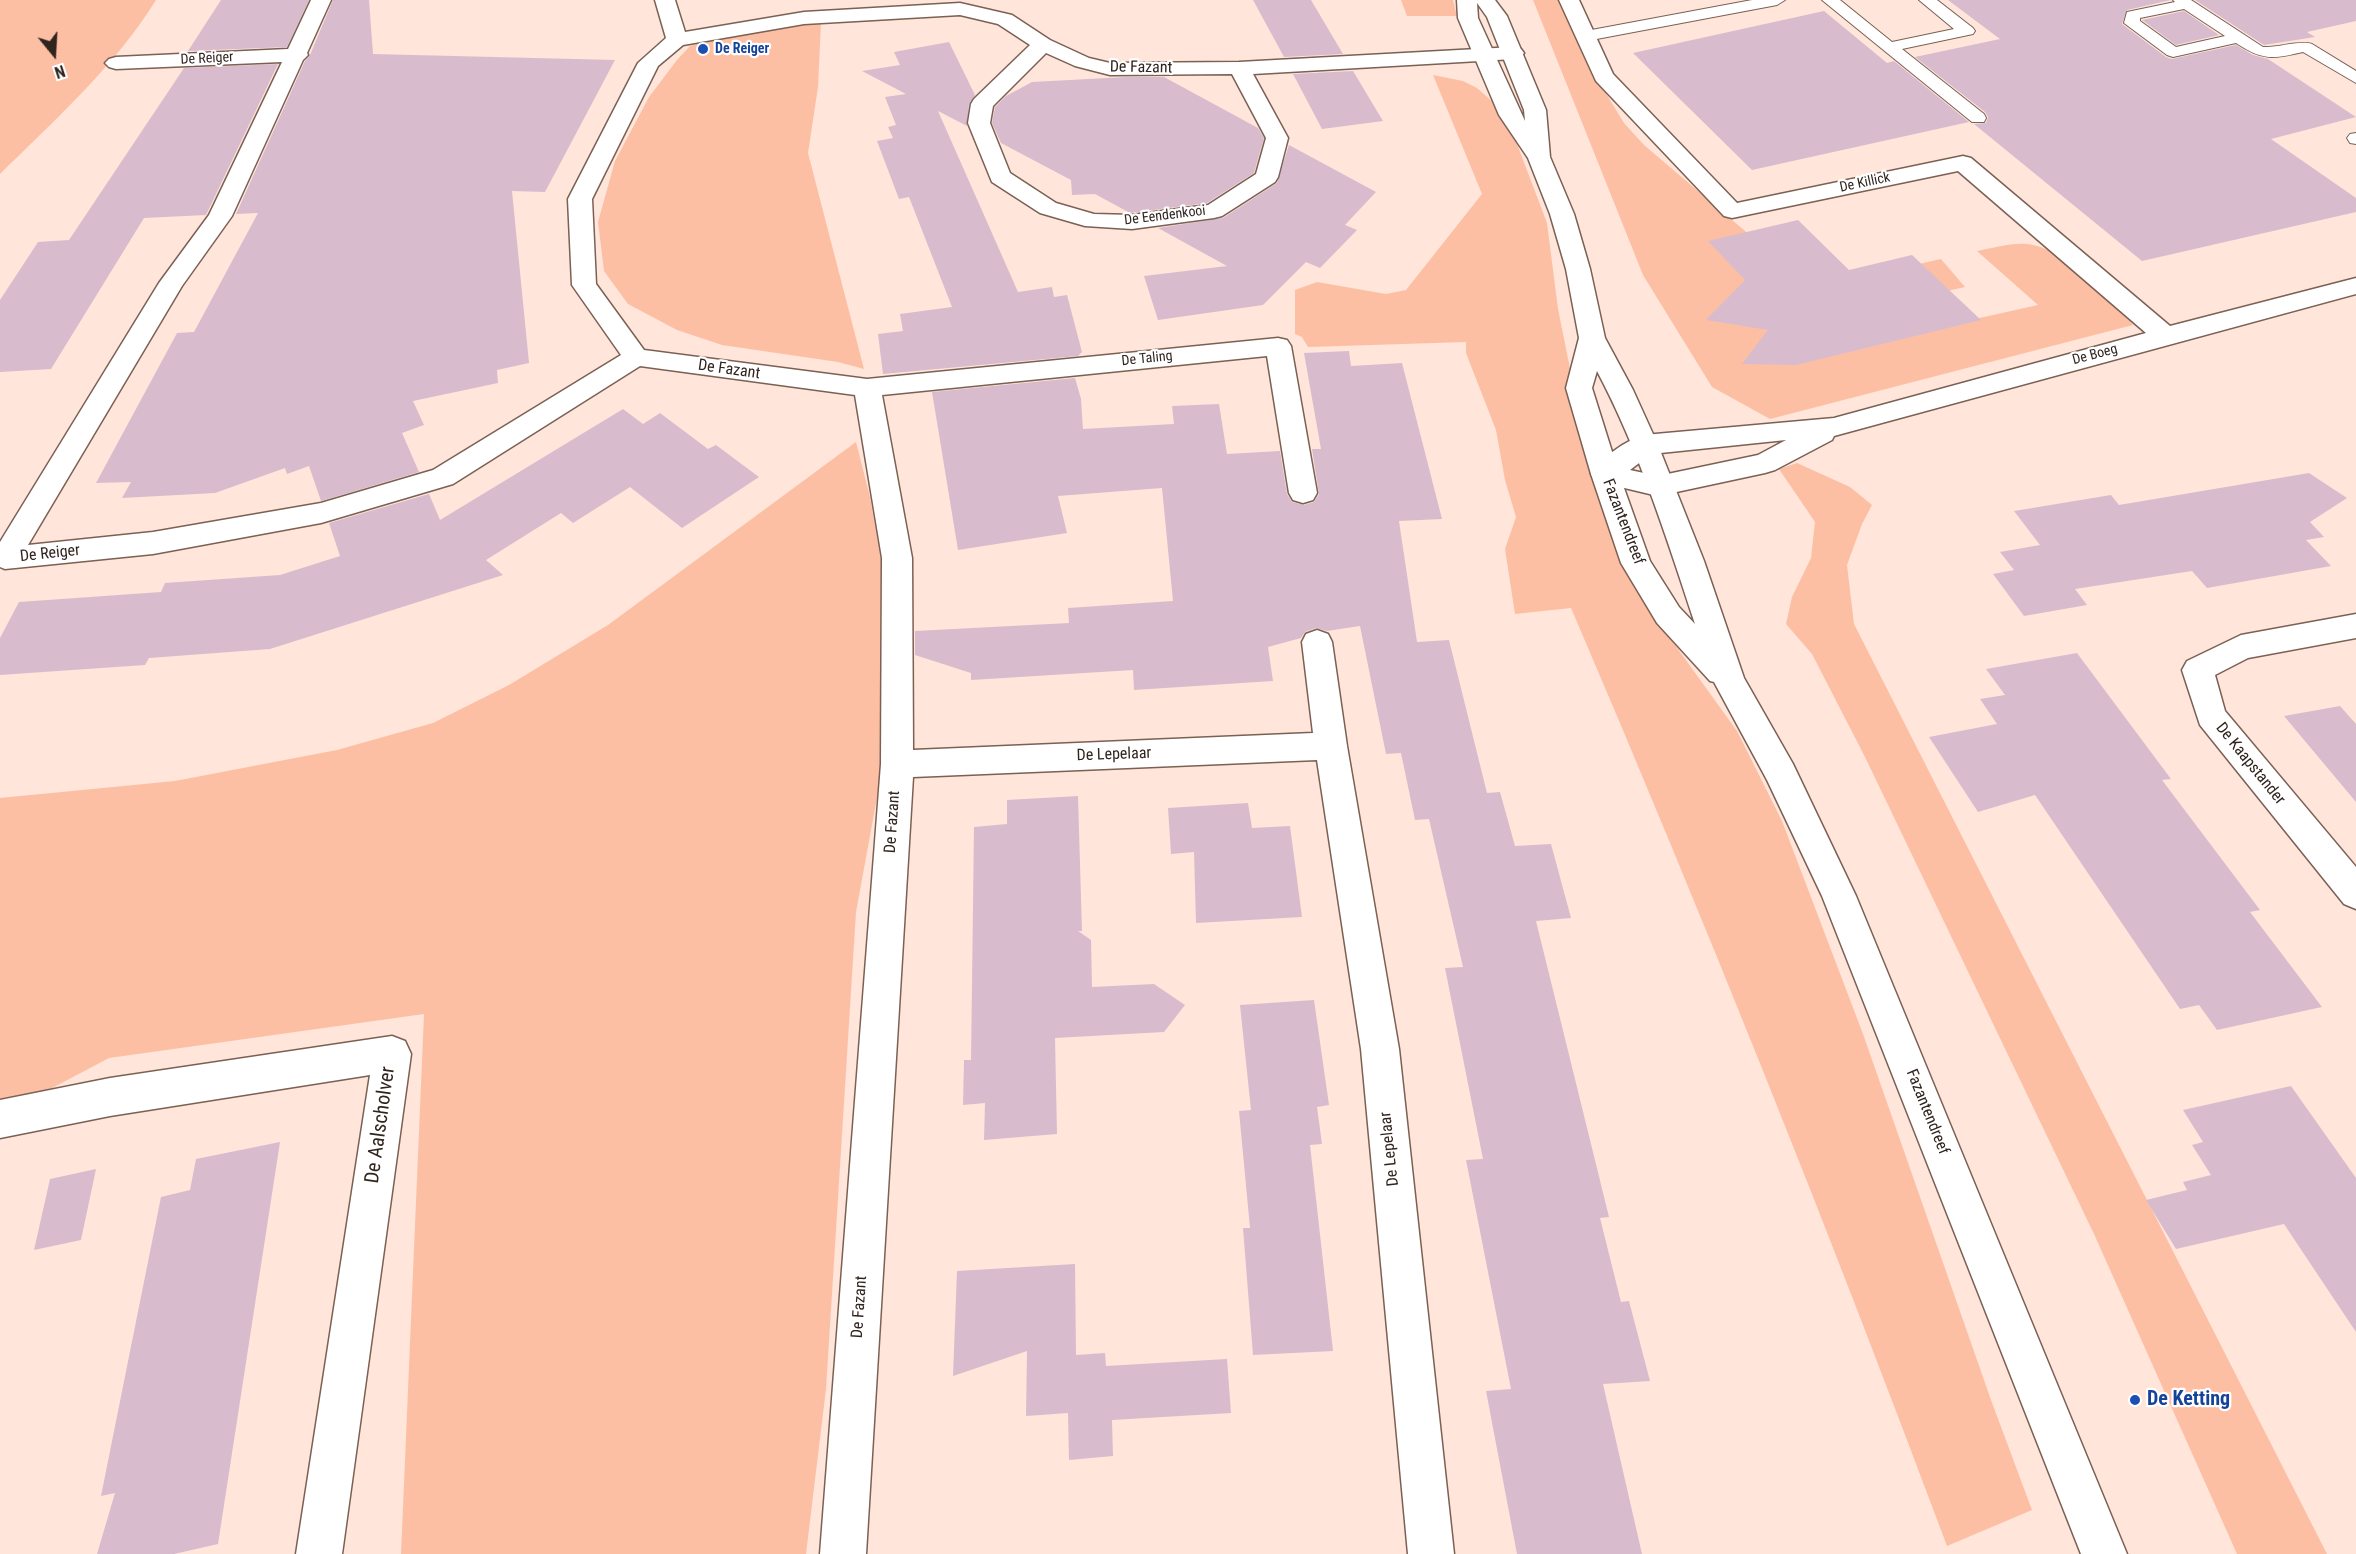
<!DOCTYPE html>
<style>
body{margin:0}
#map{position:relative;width:2356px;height:1554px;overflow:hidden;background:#ffe5da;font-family:"Roboto Condensed",sans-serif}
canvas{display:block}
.north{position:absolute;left:24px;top:24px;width:60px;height:60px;-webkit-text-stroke:4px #fff;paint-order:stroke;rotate:162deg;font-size:16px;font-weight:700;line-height:24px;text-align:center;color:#30241f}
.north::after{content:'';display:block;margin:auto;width:21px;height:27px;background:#30241f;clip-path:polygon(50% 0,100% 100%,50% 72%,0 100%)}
</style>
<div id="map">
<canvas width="2356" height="1554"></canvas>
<div class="north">N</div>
</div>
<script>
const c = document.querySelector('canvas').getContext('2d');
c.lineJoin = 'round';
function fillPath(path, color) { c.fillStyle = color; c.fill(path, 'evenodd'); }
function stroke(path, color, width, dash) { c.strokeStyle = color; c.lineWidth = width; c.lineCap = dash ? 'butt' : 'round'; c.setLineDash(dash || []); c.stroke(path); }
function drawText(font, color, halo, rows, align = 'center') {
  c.font = font + ' "Roboto Condensed",sans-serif'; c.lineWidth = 4.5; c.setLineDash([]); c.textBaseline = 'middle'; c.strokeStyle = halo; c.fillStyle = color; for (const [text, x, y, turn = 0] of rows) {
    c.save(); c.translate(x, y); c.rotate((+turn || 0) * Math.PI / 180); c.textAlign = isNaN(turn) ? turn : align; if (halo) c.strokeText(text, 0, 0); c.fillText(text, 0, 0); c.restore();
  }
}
const green = new Path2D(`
 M 0,0 L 156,0 C 115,66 55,120 0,174 Z
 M 1401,0 L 1453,0 L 1457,16 L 1407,16 Z
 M 1533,0 L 1558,0 L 1599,82 L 1624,123 L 1644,145 L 1765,248 L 1844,281 L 1941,259 L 1965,287 L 1838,316 L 1863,344 L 2038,305 L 1977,251 C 1994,248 2016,241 2033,245 C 2069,252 2111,296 2133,325 L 1770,419 L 1712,387 L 1643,275 Z
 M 821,22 L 818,87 L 808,153 L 864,369 L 838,362 L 722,345 L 677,330 L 628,304 L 604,271 L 598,222 L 615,161 L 649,97 L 677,60 L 690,46 L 732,33 Z
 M 1433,75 L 1463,81 L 1477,88 L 1493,102 L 1514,136 L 1547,223 L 1558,309 L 1579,413 L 1621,555 L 1670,638 L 1737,731 L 1782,821 L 1863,1034 L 1991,1400 L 2032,1510 L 1947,1546 C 1829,1230 1704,918 1571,608 L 1515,614 L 1505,549 L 1516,517 L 1505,480 L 1496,430 L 1466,353 L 1466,342 L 1308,347 L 1302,337 L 1295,334 L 1295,290 L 1317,282 L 1386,294 L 1406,290 L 1482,194 Z
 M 856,442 L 870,497 L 890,611 L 883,765 L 856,912 L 826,1389 L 806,1554 L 401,1554 L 424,1014 L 109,1058 L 20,1105 L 0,1108 L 0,798 L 175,781 L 337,750 L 433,723 L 509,685 L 608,625 Z
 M 1797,463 L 1850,487 L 1872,505 L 1862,524 L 1847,565 L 1854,624 L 2327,1554 L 2237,1554 L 2094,1234 L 1865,757 L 1812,654 L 1786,624 L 1792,597 L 1811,558 L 1815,522 L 1779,469 Z`);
const building = new Path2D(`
 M 221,0 L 309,0 L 287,47 L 188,51 Z
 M 333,0 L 369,0 L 373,54 L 615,60 L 545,192 L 512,191 L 529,363 L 497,370 L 498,383 L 413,401 L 424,425 L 402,433 L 419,472 L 321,501 L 309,466 L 287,474 L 285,468 L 215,493 L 122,498 L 131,482 L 96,483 L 177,333 L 194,332 L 258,213 L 236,214 L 305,61 L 310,55 Z
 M 1253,0 L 1311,0 L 1343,54 L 1284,57 Z
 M 1948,0 L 2171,0 L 2127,10 L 2122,24 L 2166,57 L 2172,59 L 2236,45 L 2253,55 L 2268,59 L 2356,117 L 2271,139 L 2356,198 L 2356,212 L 2142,261 L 1974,124 L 1986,123 L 1988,117 L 1985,112 L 1915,57 L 2000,39 Z
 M 2195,0 L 2356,0 L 2356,21 L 2307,32 L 2315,37 L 2264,45 Z
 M 1824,11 L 1887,63 L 1894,61 L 1969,122 L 1752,170 L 1633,53 Z
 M 2184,11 L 2219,35 L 2176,45 L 2142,20 Z
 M 949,42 L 975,95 L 969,104 L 967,126 L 938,111 L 1018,292 L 1052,287 L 1054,297 L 1067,295 L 1082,352 L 1078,356 L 883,374 L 878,334 L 903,331 L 900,314 L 952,307 L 909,197 L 899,199 L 877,141 L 893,138 L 888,127 L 896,125 L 885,97 L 906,94 L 862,71 L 900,65 L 894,52 Z
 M 278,64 L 206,215 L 144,218 L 51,369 L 0,372 L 0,300 L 38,242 L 69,240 L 184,68 Z
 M 1353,71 L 1383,121 L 1322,129 L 1293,74 Z
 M 1126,77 L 1164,77 L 1258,128 L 1264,138 L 1254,173 L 1207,203 L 1130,213 L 1095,194 L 1072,195 L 1071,180 L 1001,143 L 992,123 L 995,107 L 1006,96 L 1032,82 Z
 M 1289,145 L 1376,192 L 1345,225 L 1357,230 L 1320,268 L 1306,262 L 1263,305 L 1158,320 L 1144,276 L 1227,266 L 1158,228 L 1223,218 L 1277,183 Z
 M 1798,220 L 1849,270 L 1912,255 L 1981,320 L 1796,365 L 1742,364 L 1768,330 L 1706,320 L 1745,280 L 1708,241 Z
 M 1349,351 L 1351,366 L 1402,363 L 1442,519 L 1399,521 L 1417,642 L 1449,640 L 1487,793 L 1500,792 L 1515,846 L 1551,844 L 1571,918 L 1536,921 L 1609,1217 L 1600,1218 L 1621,1302 L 1629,1301 L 1650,1381 L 1603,1384 L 1642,1554 L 1517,1554 L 1486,1391 L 1511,1389 L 1466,1160 L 1483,1159 L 1445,968 L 1463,967 L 1429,819 L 1415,820 L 1401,753 L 1386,754 L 1360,626 L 1327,631 L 1316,628 L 1305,632 L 1301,638 L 1268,647 L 1273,681 L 1134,690 L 1133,670 L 971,680 L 971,673 L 915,655 L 915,631 L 1069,623 L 1068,608 L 1173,601 L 1162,488 L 1058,496 L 1067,533 L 958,550 L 932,392 L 1075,378 L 1081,399 L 1083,429 L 1174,424 L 1172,406 L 1219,404 L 1227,454 L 1280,451 L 1287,494 L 1292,502 L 1304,505 L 1314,502 L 1319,494 L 1312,449 L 1321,449 L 1304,353 Z
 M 623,409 L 643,424 L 660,413 L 708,449 L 716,445 L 759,477 L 682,528 L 630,487 L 573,523 L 561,513 L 486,560 L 503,575 L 270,649 L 149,658 L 145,665 L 0,675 L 0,638 L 19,602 L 161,592 L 165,583 L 280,575 L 340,556 L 329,523 L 429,494 L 440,520 Z
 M 2309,473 L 2347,498 L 2310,522 L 2324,537 L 2306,540 L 2331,566 L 2207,588 L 2192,571 L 2075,589 L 2087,605 L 2024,616 L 1993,574 L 2014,570 L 2000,552 L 2040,545 L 2014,511 L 2111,495 L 2119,505 Z
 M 2077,653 L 2171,779 L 2162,780 L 2260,910 L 2250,912 L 2322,1007 L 2217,1030 L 2199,1005 L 2180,1009 L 2035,795 L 1978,812 L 1929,737 L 1997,724 L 1980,699 L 2005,695 L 1986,669 Z
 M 2340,706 L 2356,724 L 2356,802 L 2284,716 Z
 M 1078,796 L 1082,931 L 1078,931 L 1091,940 L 1092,987 L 1154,984 L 1185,1005 L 1164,1032 L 1055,1038 L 1057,1134 L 984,1140 L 985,1103 L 963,1105 L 964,1060 L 971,1060 L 974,827 L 1007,824 L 1007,800 Z
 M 1248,803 L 1252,828 L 1290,826 L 1302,917 L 1196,923 L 1194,852 L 1171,854 L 1168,808 Z
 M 1314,1000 L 1329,1105 L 1317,1107 L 1322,1144 L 1310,1145 L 1333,1351 L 1253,1355 L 1243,1228 L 1250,1228 L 1239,1111 L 1251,1110 L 1240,1005 Z
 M 2291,1086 L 2356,1178 L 2356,1332 L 2284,1224 L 2176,1249 L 2146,1200 L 2187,1190 L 2183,1182 L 2211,1175 L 2192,1145 L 2203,1142 L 2183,1110 Z
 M 280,1142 L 218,1544 L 174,1554 L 97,1554 L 115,1493 L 101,1496 L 161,1197 L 190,1190 L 196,1159 Z
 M 96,1169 L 81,1240 L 34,1250 L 50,1179 Z
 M 1075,1264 L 1076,1355 L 1105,1353 L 1106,1366 L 1227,1359 L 1231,1413 L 1112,1420 L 1113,1456 L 1069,1460 L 1068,1413 L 1026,1416 L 1027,1351 L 953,1376 L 957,1271 Z`);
const service = new Path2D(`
 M 1752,0 L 1785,0 L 1777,5 L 1586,41 L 1578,36 L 1586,31 Z
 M 1822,0 L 1840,0 L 1892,42 L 1954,29 L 1919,0 L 1937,0 L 1973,28 L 1975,31 L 1973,34 L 1902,49 L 1984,114 L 1986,118 L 1984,122 L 1972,122 Z
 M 2173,0 L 2191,0 L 2263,47 C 2279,48 2298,40 2312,44 L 2356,71 L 2356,83 L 2303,52 C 2273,59 2263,61 2236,43 L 2173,57 L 2167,55 L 2124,23 L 2127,12 L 2175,2 ZM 2184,9 L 2225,36 L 2176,47 L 2140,21 L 2140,18 Z
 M 2356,133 L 2356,144 L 2350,143 L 2347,138 L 2350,134 Z`);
const minor = new Path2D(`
 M 311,0 L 331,0 L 307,53 L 308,55 L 303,60 L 232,216 L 182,286 L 28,545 L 153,532 L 321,503 L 433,470 L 621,355 L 572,285 L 568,199 L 638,63 L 666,38 L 655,0 L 675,0 L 685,32 L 804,12 L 960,3 L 1012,15 L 1050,40 L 1089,58 L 1110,63 L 1239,62 L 1514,47 L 1521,49 L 1524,53 L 1521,57 L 1514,59 L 1253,74 L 1288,138 L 1278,177 L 1275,182 L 1222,216 L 1214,218 L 1132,229 L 1085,226 L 1040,213 L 992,182 L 968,123 L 971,104 L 974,99 L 1030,45 L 998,24 L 960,15 L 804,24 L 683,45 L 658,66 L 592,199 L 596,284 L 644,350 L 867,379 L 1278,338 L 1287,340 L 1291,346 L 1317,493 L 1313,500 L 1303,503 L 1293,500 L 1289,493 L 1267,356 L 882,395 L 912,558 L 913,750 L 1313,733 L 1302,642 L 1306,634 L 1317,630 L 1328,634 L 1332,642 L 1347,746 L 1399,1049 L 1454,1554 L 1408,1554 L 1361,1049 L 1317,760 L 913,777 L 866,1554 L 820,1554 L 881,764 L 882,558 L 855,395 L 640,366 L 453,484 L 321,523 L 153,554 L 5,569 L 0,567 L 0,542 L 159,283 L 209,215 L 282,62 L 116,69 L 109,67 L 105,63 L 109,59 L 116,57 L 288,49 ZM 1046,53 L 1075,66 L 1110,75 L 1232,74 L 1266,138 L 1256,174 L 1208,205 L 1132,215 L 1094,214 L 1056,203 L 1010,173 L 990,123 L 993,106 Z
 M 1559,0 L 1579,0 L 1613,74 L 1737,203 L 1963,156 L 1971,158 L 2170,326 L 2356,278 L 2356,294 L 1834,436 L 1832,440 L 1775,470 L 1765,473 L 1658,496 L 1595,481 L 1591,474 C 1600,458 1627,440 1644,435 L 1834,418 L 2146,333 L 1958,171 L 1732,218 L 1724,216 L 1596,81 ZM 1786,440 L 1758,455 L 1658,476 L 1630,470 L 1651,454 Z
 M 2356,614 L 2356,638 L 2248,658 L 2215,675 L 2225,711 L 2356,867 L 2356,909 L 2344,904 L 2200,725 L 2182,670 L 2187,661 L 2241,635 Z
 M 392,1036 L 405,1041 L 411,1054 L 342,1554 L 296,1554 L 370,1075 L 110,1116 L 0,1138 L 0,1100 L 110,1078 Z`);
const tertiary = new Path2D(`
 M 1457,0 L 1495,0 L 1507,16 L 1546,110 L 1550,157 L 1574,214 L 1590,269 L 1605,338 L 1633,390 L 1658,445 L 1704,561 L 1744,678 L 1793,764 L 1856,896 L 2127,1554 L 2081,1554 L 1822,896 L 1767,780 L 1714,682 L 1710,681 L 1657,623 L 1621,563 L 1591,474 L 1566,388 L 1579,338 L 1566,269 L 1550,214 L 1528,158 L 1499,115 L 1458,18 ZM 1477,3 L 1487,17 L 1524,110 L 1525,121 L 1478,18 ZM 1597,371 C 1639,450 1667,539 1695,624 L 1679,607 L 1650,561 L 1619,474 L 1592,388 Z`);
const markers = [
 [703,49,6,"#1a4fb4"],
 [2135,1400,6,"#1a4fb4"]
];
const farTransitnames = [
 ["De Reiger",715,49]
];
const farStreetnames = [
 ["De Reiger",207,59,-3],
 ["De Killick",1865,183,-12],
 ["De Eendenkooi",1165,216,-7],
 ["De Boeg",2095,355,-15],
 ["De Taling",1147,359,-6]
];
const streetNames = [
 ["De Fazant",1141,68,1],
 ["De Fazant",729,370,8],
 ["Fazantendreef",1623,522,69],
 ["De Reiger",50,554,-6],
 ["De Lepelaar",1114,755,-2],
 ["De Kaapstander",2250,764,51],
 ["De Fazant",893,822,-86],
 ["Fazantendreef",1927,1112,68],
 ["De Lepelaar",1390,1149,-96],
 ["De Fazant",860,1307,-86]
];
const nearStreetnames = [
 ["De Aalscholver",381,1125,-82]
];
const nearTransitnames = [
 ["De Ketting",2147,1400]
];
fillPath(green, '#fdbfa3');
fillPath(building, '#d8bcce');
stroke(service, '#7b6054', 2);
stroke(minor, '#7b6054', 3);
stroke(tertiary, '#7b6054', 3);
fillPath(service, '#fff');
fillPath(minor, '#fff');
fillPath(tertiary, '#fff');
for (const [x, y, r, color] of markers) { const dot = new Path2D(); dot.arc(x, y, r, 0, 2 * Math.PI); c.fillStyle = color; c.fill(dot); stroke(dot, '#fff', 2); }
drawText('bold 14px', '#164399', '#fff', farTransitnames, 'left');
drawText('14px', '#30241f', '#fff', farStreetnames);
drawText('16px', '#30241f', '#fff', streetNames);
drawText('20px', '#30241f', '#fff', nearStreetnames);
drawText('bold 20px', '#164399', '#fff', nearTransitnames, 'left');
</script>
